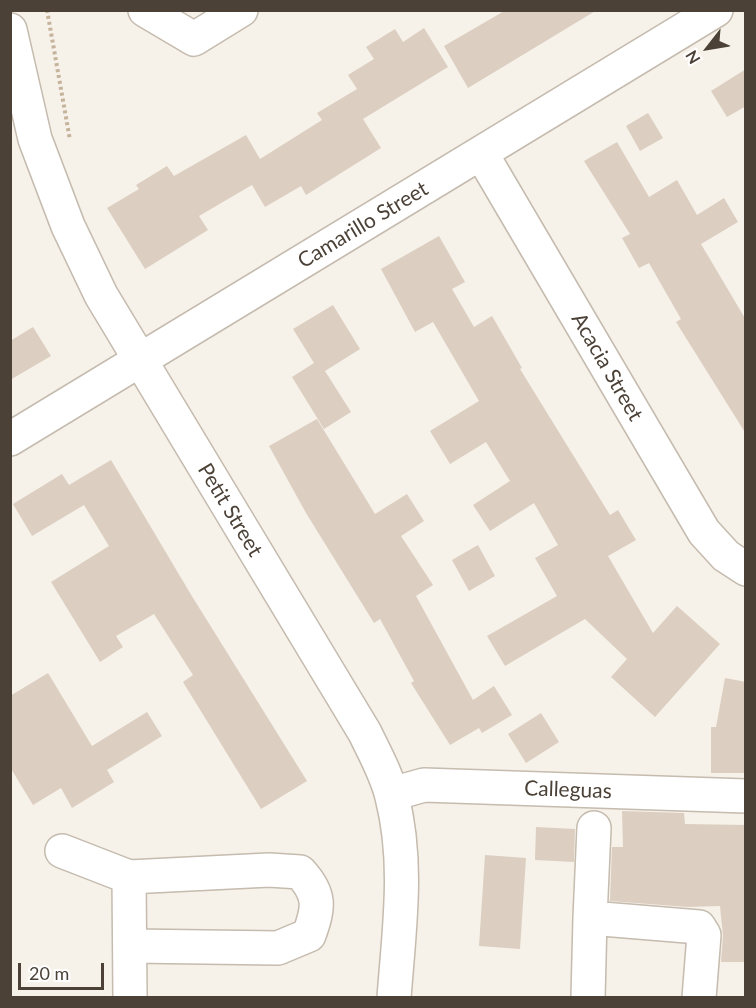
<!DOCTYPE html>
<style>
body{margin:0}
#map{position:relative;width:756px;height:1008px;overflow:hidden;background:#f6f1e9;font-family:Lato,sans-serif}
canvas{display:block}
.frame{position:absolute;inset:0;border:12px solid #4b4137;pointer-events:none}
.north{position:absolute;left:678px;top:18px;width:60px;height:60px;-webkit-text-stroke:4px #fff;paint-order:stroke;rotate:239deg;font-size:16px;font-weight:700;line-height:24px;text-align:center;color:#4b4137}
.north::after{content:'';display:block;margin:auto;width:21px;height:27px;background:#4b4137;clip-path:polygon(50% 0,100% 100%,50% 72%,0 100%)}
.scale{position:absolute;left:18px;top:963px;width:86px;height:27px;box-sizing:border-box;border:3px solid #4b4137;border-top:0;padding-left:8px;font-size:18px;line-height:21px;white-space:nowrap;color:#4b4137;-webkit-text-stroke:4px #fff;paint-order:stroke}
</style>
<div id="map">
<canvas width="756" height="1008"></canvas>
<div class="frame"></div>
<div class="north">N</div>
<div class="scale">20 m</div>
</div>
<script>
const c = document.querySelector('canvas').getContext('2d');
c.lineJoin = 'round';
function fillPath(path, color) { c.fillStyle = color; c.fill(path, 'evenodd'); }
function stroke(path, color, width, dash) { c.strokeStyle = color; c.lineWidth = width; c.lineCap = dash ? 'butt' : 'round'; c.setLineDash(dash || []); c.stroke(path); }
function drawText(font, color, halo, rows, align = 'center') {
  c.font = font + ' Lato,sans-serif'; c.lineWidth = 4.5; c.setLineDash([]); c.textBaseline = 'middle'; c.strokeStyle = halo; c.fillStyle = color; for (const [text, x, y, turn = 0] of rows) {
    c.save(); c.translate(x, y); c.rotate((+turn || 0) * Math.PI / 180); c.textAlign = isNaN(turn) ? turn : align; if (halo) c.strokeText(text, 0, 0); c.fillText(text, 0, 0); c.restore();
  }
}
const building = new Path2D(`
 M 506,10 L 597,10 L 468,88 L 444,46 Z
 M 424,28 L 448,67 L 363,119 L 381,148 L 306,195 L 301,186 L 265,207 L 252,185 L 199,216 L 208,230 L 145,269 L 107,208 L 139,189 L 136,185 L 167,166 L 174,176 L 246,135 L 260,159 L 322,120 L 317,113 L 357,89 L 348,75 L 374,59 L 366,47 L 395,29 L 403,42 Z
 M 746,69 L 746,106 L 727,117 L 711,91 Z
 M 648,113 L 663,138 L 640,151 L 626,126 Z
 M 617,142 L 649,197 L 677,180 L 697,215 L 724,198 L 738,222 L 701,244 L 746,320 L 746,434 L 676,322 L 681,319 L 649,263 L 639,268 L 622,238 L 630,234 L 584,161 Z
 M 439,236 L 465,282 L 452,289 L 474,327 L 492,316 L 522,368 L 520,369 L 610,515 L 618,510 L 636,540 L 608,556 L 653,633 L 677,606 L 720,644 L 655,717 L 611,677 L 627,659 L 585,619 L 505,666 L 487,636 L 557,596 L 535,558 L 558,545 L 534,503 L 490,531 L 473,505 L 510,481 L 486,442 L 450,464 L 430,431 L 479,401 L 433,322 L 415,332 L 381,269 Z
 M 333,305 L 360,349 L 325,371 L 351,412 L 324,429 L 292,377 L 314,363 L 293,329 Z
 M 33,327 L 51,356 L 10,380 L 10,341 Z
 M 317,419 L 375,514 L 407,494 L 424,521 L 401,536 L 433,585 L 416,596 L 473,700 L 494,686 L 512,715 L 482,733 L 479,728 L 450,745 L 411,683 L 414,681 L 380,619 L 374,623 L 306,513 L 269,446 Z
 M 111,460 L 190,593 L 307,781 L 261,809 L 183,682 L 193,675 L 154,614 L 116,636 L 123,647 L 100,662 L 51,582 L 109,546 L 84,505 L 32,536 L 13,504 L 62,474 L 69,485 Z
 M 478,545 L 495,576 L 469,591 L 452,560 Z
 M 48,673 L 92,746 L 147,712 L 162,736 L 107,770 L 114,782 L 72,808 L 61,788 L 33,805 L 10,767 L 10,696 Z
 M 725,678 L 746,682 L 746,773 L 711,773 L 711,727 L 716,727 Z
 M 541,713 L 559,742 L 526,763 L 508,734 Z
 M 622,811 L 684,813 L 685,824 L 746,825 L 746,962 L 721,962 L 723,936 L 720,906 L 688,907 L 610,901 L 612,847 L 623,847 Z
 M 536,827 L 575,829 L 574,862 L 535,860 Z
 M 485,855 L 526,858 L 520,949 L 479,946 Z`);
const path = new Path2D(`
 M 47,10 L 70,140`);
const minor = new Path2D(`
 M 145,10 L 194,39 L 241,10
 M 10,30 L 35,139 L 68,226 L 101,295 L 365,733 C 375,754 387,775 392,797 C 409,863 399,930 394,998
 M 481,153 L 704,532 L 726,556 L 746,569
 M 10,439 L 716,10
 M 392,794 L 424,785 L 746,796
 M 62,851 L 129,877 L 130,998
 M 129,877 L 269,870 L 300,872 C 321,895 319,907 309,935 L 278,948 L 131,946
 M 590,918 L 594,828
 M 588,998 L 590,918 L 699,927 L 704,935 L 699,998`);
const streetNames = [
 ["Camarillo Street",363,225,-31],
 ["Acacia Street",607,367,60],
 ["Petit Street",230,510,59],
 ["Calleguas",568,790,2]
];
fillPath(building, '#dccfc1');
stroke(minor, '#c5bbae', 36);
stroke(path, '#c5b39b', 4, [3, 3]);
stroke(minor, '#fff', 33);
drawText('21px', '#4b4137', '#fff', streetNames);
</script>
